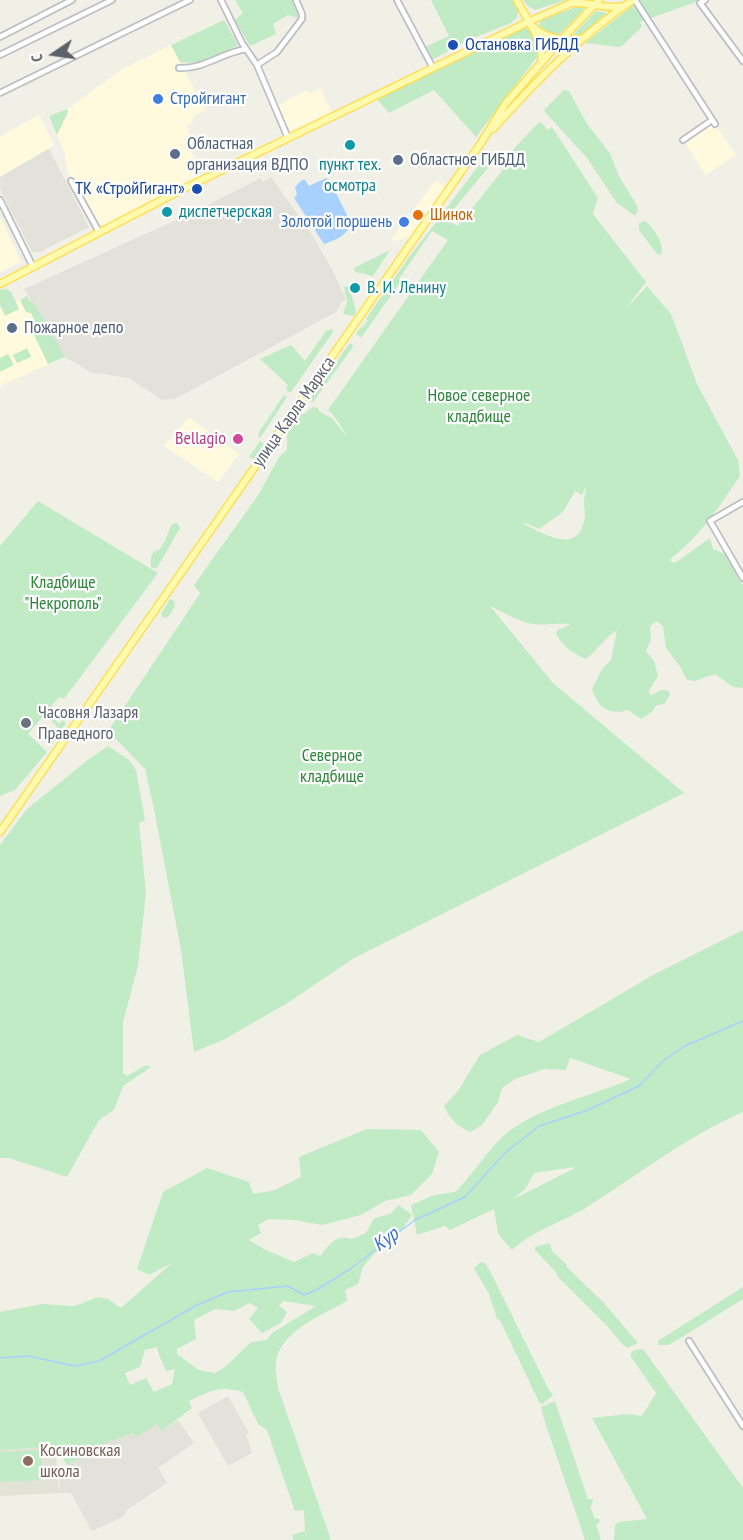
<!DOCTYPE html>
<meta charset="utf-8">
<style>
body{margin:0}
#map{position:relative;width:743px;height:1540px;overflow:hidden;background:#f1f0e6;font-family:"PT Sans Narrow",sans-serif}
canvas{display:block}
.north{position:absolute;left:24px;top:24px;width:60px;height:60px;-webkit-text-stroke:4px #fff;paint-order:stroke;rotate:257deg;font-size:16px;font-weight:700;line-height:24px;text-align:center;color:#5d6168}
.north::after{content:'';display:block;margin:auto;width:21px;height:27px;background:#5d6168;clip-path:polygon(50% 0,100% 100%,50% 72%,0 100%)}
</style>
<div id="map">
<canvas width="743" height="1540"></canvas>
<div class="north">С</div>
</div>
<script>
const c = document.querySelector('canvas').getContext('2d');
c.lineJoin = 'round';
function fillPath(path, color) { c.fillStyle = color; c.fill(path, 'evenodd'); }
function stroke(path, color, width, dash) { c.strokeStyle = color; c.lineWidth = width; c.lineCap = dash ? 'butt' : 'round'; c.setLineDash(dash || []); c.stroke(path); }
function drawText(font, color, halo, rows, align = 'center') {
  c.font = font + ' "PT Sans Narrow",sans-serif'; c.lineWidth = 4.5; c.setLineDash([]); c.textBaseline = 'middle'; c.strokeStyle = halo; c.fillStyle = color; for (const [text, x, y, turn = 0] of rows) {
    c.save(); c.translate(x, y); c.rotate((+turn || 0) * Math.PI / 180); c.textAlign = isNaN(turn) ? turn : align; if (halo) c.strokeText(text, 0, 0); c.fillText(text, 0, 0); c.restore();
  }
}
const commercial = new Path2D(`
 M 171,45 L 205,110 L 194,116 L 193,121 L 187,125 L 193,144 L 190,145 L 201,180 L 146,208 L 101,226 L 96,223 L 67,170 L 65,154 L 49,116 L 67,109 L 124,68 Z
 M 320,88 L 332,112 L 290,132 L 278,105 L 307,90 L 310,93 Z
 M 39,115 L 54,145 L 0,177 L 0,136 Z
 M 712,120 L 736,155 L 706,175 L 683,140 Z
 M 436,180 L 448,189 L 415,234 L 398,241 L 391,240 Z
 M 0,217 L 21,262 L 0,272 Z
 M 27,296 L 30,301 L 34,303 L 65,357 L 0,386 L 0,309 Z
 M 189,417 L 239,454 L 218,482 L 164,446 Z`);
const industrial = new Path2D(`
 M 49,149 L 89,227 L 40,252 L 32,252 L 0,189 L 0,177 Z
 M 271,177 L 311,233 L 334,273 L 346,300 L 342,301 L 336,312 L 175,399 L 162,400 L 129,378 L 90,372 L 65,357 L 24,289 L 192,213 L 261,178 L 263,182 Z
 M 228,1396 L 249,1433 L 246,1435 L 252,1453 L 228,1466 L 198,1413 Z
 M 178,1420 L 194,1443 L 158,1468 L 167,1483 L 127,1510 L 123,1517 L 92,1531 L 71,1493 L 61,1493 L 58,1472 L 72,1461 L 87,1457 L 85,1451 L 105,1442 L 132,1433 L 136,1437 L 157,1423 L 162,1431 Z`);
const education = new Path2D(`
 M 56,1447 L 58,1483 L 61,1493 L 0,1496 L 0,1450 Z`);
const green = new Path2D(`
 M 235,0 L 292,0 L 299,14 L 297,18 L 288,15 L 273,24 L 276,34 L 250,46 L 235,20 L 243,13 Z
 M 431,0 L 515,0 L 519,7 L 517,17 L 511,23 L 468,40 L 432,60 L 425,47 L 449,36 Z
 M 523,0 L 566,0 L 535,10 L 528,6 Z
 M 640,0 L 701,0 L 640,22 L 642,27 L 623,45 L 619,47 L 585,43 Z
 M 582,5 L 585,6 L 583,10 L 559,35 L 550,33 L 539,26 L 541,20 Z
 M 596,11 L 607,13 L 581,35 L 572,36 Z
 M 224,20 L 238,45 L 201,63 L 180,62 L 171,45 Z
 M 525,27 C 535,32 537,44 540,53 L 476,137 L 434,90 L 389,113 L 377,99 L 471,49 Z
 M 564,90 L 569,91 L 587,124 L 610,153 L 619,176 L 636,204 L 638,210 L 635,216 L 617,203 L 587,158 L 545,112 L 544,110 Z
 M 67,109 L 68,112 L 57,135 L 49,116 Z
 M 539,122 L 544,125 L 547,130 L 552,127 L 598,198 L 593,214 L 646,282 L 624,311 L 647,286 L 671,314 L 697,384 L 738,460 L 740,476 C 720,505 700,537 671,558 L 671,562 L 675,563 L 710,538 L 713,549 C 740,558 729,568 743,585 L 743,688 L 733,687 L 715,674 L 695,681 L 687,680 L 679,665 L 666,648 L 663,626 L 656,621 L 650,627 L 651,640 L 646,651 L 654,661 L 658,676 L 648,692 L 652,695 L 661,690 L 669,691 L 670,695 L 664,704 L 656,705 L 653,711 L 641,719 L 628,710 C 608,716 598,707 592,689 L 602,669 L 611,660 L 617,630 C 605,638 598,649 586,659 C 573,653 563,647 556,634 L 558,630 L 571,624 C 557,622 546,626 533,624 C 519,622 503,612 490,606 L 553,683 L 684,793 L 354,958 L 289,1002 L 225,1039 L 194,1052 L 181,950 L 154,809 L 145,769 L 108,731 L 201,592 L 200,593 L 194,585 L 259,494 L 279,457 L 287,450 L 287,431 L 300,414 L 304,414 L 313,407 L 318,408 L 320,412 L 332,418 L 350,440 C 343,431 337,417 328,410 L 448,240 L 432,231 L 399,279 L 401,281 L 361,338 L 356,334 L 361,327 L 363,327 L 368,320 L 366,319 L 409,257 L 438,220 L 443,218 L 458,226 L 509,162 L 506,157 ZM 587,484 C 586,490 584,496 584,502 C 584,507 585,512 585,516 C 579,557 546,534 523,524 L 526,523 L 539,529 L 563,512 L 575,491 L 582,495 Z
 M 488,153 L 496,158 L 449,215 L 446,212 L 446,209 Z
 M 645,221 C 654,229 665,243 661,255 L 657,254 L 639,230 L 639,223 Z
 M 388,251 L 389,252 L 373,276 L 355,272 L 354,268 Z
 M 348,286 C 351,291 355,306 356,313 L 354,316 L 343,314 L 347,301 L 344,287 Z
 M 6,289 L 11,292 L 19,309 L 5,316 L 0,305 L 0,290 Z
 M 27,296 L 30,301 L 34,303 L 65,357 L 48,364 L 33,333 L 39,330 L 31,313 L 26,312 L 20,300 Z
 M 333,329 L 333,332 L 291,392 L 288,392 L 286,389 L 288,385 L 260,359 L 291,345 L 305,361 L 326,331 Z
 M 349,344 L 352,344 L 353,347 L 313,402 L 310,402 L 310,399 Z
 M 27,348 L 31,357 L 17,363 L 13,355 Z
 M 8,354 L 14,365 L 0,372 L 0,358 Z
 M 284,395 L 287,397 L 260,438 L 258,437 L 259,432 Z
 M 260,441 L 267,446 L 257,460 L 249,457 Z
 M 38,501 L 158,573 L 64,699 L 59,697 L 28,734 L 47,752 L 15,790 L 0,796 L 0,546 Z
 M 177,523 L 180,528 L 157,568 L 152,568 C 149,563 151,556 154,551 L 159,550 C 166,542 167,534 172,524 Z
 M 170,599 L 174,601 L 175,606 L 169,616 L 164,618 L 161,614 Z
 M 50,714 L 59,724 L 63,720 L 66,723 L 52,744 L 47,740 L 57,727 L 48,717 Z
 M 108,746 L 129,760 L 136,770 L 145,820 L 139,823 L 146,893 L 138,966 L 123,1022 L 123,1073 L 127,1076 L 146,1065 L 151,1067 L 123,1086 L 114,1110 L 99,1120 L 67,1177 L 9,1158 L 0,1158 L 0,845 L 27,809 L 89,759 Z
 M 743,930 L 743,1112 C 687,1136 638,1175 587,1207 C 561,1223 534,1230 512,1250 L 498,1234 L 494,1209 L 450,1230 L 445,1226 L 417,1235 L 411,1205 L 434,1195 L 455,1192 C 471,1177 482,1158 497,1142 C 532,1107 588,1098 631,1079 L 570,1058 L 566,1070 L 544,1069 L 515,1079 L 502,1088 L 498,1102 L 482,1125 L 470,1132 C 457,1126 450,1119 444,1106 L 458,1091 L 480,1055 L 517,1035 L 539,1042 L 653,975 ZM 575,1167 L 575,1168 L 514,1199 L 526,1188 L 534,1173 Z
 M 367,1129 L 421,1130 L 439,1152 L 432,1174 L 411,1195 L 385,1201 L 361,1215 L 322,1225 L 294,1220 L 268,1219 L 258,1225 L 261,1233 L 249,1240 L 266,1250 L 294,1262 L 313,1253 L 320,1256 C 329,1245 336,1233 352,1239 L 366,1233 L 374,1218 L 390,1214 L 399,1205 L 412,1215 L 390,1247 L 375,1253 L 363,1267 L 358,1284 L 345,1290 L 347,1301 C 323,1314 277,1333 276,1364 C 275,1372 277,1380 278,1388 L 331,1540 L 294,1540 L 292,1535 L 305,1531 L 304,1510 L 295,1511 L 267,1430 L 258,1424 L 243,1392 C 219,1385 210,1391 189,1401 L 192,1408 L 162,1431 L 157,1424 L 136,1437 L 132,1433 L 85,1451 L 87,1457 L 72,1461 L 67,1465 L 56,1447 L 0,1450 L 0,1312 L 42,1304 L 75,1306 L 98,1297 L 108,1299 L 121,1308 L 172,1263 L 149,1275 L 137,1269 L 163,1192 L 207,1168 L 249,1182 L 253,1194 L 275,1190 L 301,1177 L 299,1157 ZM 283,1301 L 316,1306 L 272,1333 L 267,1340 L 251,1342 L 225,1367 L 215,1373 L 199,1370 L 177,1354 L 177,1349 L 196,1339 L 194,1320 L 215,1309 L 234,1311 L 250,1303 L 258,1308 L 249,1319 L 262,1333 L 281,1323 L 287,1312 L 279,1306 ZM 157,1347 C 158,1356 163,1362 166,1371 L 175,1369 L 172,1384 L 154,1392 L 146,1378 L 130,1385 L 125,1373 L 140,1367 L 145,1350 Z
 M 550,1243 L 552,1251 L 567,1265 L 566,1266 L 604,1303 L 638,1343 L 627,1348 L 624,1346 L 609,1328 L 558,1277 L 556,1272 L 535,1250 L 535,1247 Z
 M 481,1262 L 485,1263 L 490,1271 L 549,1390 L 553,1395 L 542,1404 L 539,1402 L 500,1320 L 497,1319 L 489,1294 L 474,1268 Z
 M 743,1287 L 743,1299 L 669,1345 L 658,1345 L 658,1341 Z
 M 643,1349 L 743,1488 L 743,1540 L 614,1540 L 615,1526 L 618,1522 L 647,1519 L 592,1418 L 628,1414 L 642,1416 L 656,1393 L 631,1357 L 631,1353 L 634,1350 Z
 M 555,1401 L 588,1499 L 593,1499 L 592,1505 L 590,1506 L 595,1519 L 597,1518 L 600,1520 L 599,1523 L 596,1524 L 601,1540 L 585,1540 L 545,1422 L 541,1407 Z
 M 41,1450 L 43,1480 L 0,1482 L 0,1452 Z`);
const water = new Path2D(`
 M 326,178 L 331,183 L 351,223 C 347,236 336,240 324,244 L 294,198 L 297,195 L 295,187 L 302,180 L 305,180 L 309,186 Z`);
const stream = new Path2D(`
 M 0,1358 L 28,1356 L 75,1366 L 99,1361 L 197,1305 L 228,1292 L 288,1286 L 304,1295 L 318,1289 L 350,1269 L 415,1220 L 465,1197 L 505,1153 L 539,1126 L 588,1110 L 639,1086 L 664,1060 L 685,1046 L 743,1021`);
const minor = new Path2D(`
 M 221,0 L 242,43 L 257,65 L 288,138
 M 397,0 L 433,68
 M 635,0 L 715,124
 M 705,0 L 700,3 L 743,61
 M 0,37 L 72,0
 M 0,55 L 112,0
 M 257,65 L 277,52 L 302,19 L 302,14 L 296,0
 M 179,68 C 205,69 221,53 246,49
 M 0,93 L 190,0
 M 683,140 L 712,120
 M 71,181 L 99,232
 M 0,200 L 33,267
 M 743,502 L 710,521 L 743,578
 M 689,1341 L 743,1426`);
const major = new Path2D(`
 M 517,0 C 526,19 545,41 541,62
 M 574,3 C 591,2 607,10 623,6
 M 532,26 C 546,39 566,42 584,38
 M 493,129 C 535,82 581,35 633,0
 M 0,284 L 183,189 L 528,22 L 578,0
 M 0,832 L 481,143 L 506,103 L 562,39 L 599,0`);
const markers = [
 [453,45,6,"#1a4fb4"],
 [158,99,6,"#3f7fe0"],
 [350,145,6,"#0f9aa8"],
 [175,154,6,"#5c6f8a"],
 [398,160,6,"#5c6f8a"],
 [197,189,6,"#1a4fb4"],
 [167,212,6,"#0f9aa8"],
 [418,215,6,"#e8710a"],
 [404,222,6,"#3f7fe0"],
 [355,288,6,"#0f9aa8"],
 [12,328,6,"#5c6f8a"],
 [238,439,6,"#d1479c"],
 [26,723,6,"#6b7280"],
 [28,1461,6,"#8d6e63"]
];
const transitNames = [
 ["Остановка ГИБДД",465,45],
 ["ТК «СтройГигант»",185,189,"right"]
];
const shopNames = [
 ["Стройгигант",170,99],
 ["Золотой поршень",392,222,"right"]
];
const serviceNames = [
 ["Областная",187,144],
 ["организация ВДПО",187,165],
 ["Областное ГИБДД",410,160],
 ["Пожарное депо",24,328]
];
const cultureNames = [
 ["пункт тех.",350,165,"center"],
 ["осмотра",350,186,"center"],
 ["диспетчерская",179,212],
 ["В. И. Ленину",367,288]
];
const foodNames = [
 ["Шинок",430,215]
];
const parkNames = [
 ["Новое северное",479,396],
 ["кладбище",479,417],
 ["Кладбище",63,583],
 ["\"Некрополь\"",63,604],
 ["Северное",332,756],
 ["кладбище",332,777]
];
const streetNames = [
 ["улица Карла Маркса",294,412,-55]
];
const hotelNames = [
 ["Bellagio",226,439]
];
const worshipNames = [
 ["Часовня Лазаря",38,713],
 ["Праведного",38,734]
];
const educationNames = [
 ["Косиновская",40,1451],
 ["школа",40,1472]
];
const waterNames = [
 ["Кур",386,1240,-36]
];
fillPath(commercial, '#fffadd');
fillPath(industrial, '#e2e1da');
fillPath(education, '#e3e2d6');
fillPath(green, '#c0ebc4');
fillPath(water, '#a8d1ff');
stroke(stream, '#a8d1ff', 1.5);
stroke(minor, '#bdbfc6', 8);
stroke(major, '#ffdf51', 9);
stroke(minor, '#fff', 4.5);
stroke(major, '#fffaad', 6);
for (const [x, y, r, color] of markers) { const dot = new Path2D(); dot.arc(x, y, r, 0, 2 * Math.PI); c.fillStyle = color; c.fill(dot); stroke(dot, '#fff', 2); }
drawText('18px', '#164399', '#fff', transitNames, 'left');
drawText('18px', '#366cbe', '#fff', shopNames, 'left');
drawText('18px', '#4e5e75', '#fff', serviceNames, 'left');
drawText('18px', '#0d838f', '#fff', cultureNames, 'left');
drawText('18px', '#c56008', '#fff', foodNames, 'left');
drawText('18px', '#2c873a', '#fff', parkNames);
drawText('18px', '#5d6168', '#fff', streetNames);
drawText('18px', '#b23c85', '#fff', hotelNames, 'right');
drawText('18px', '#5b616d', '#fff', worshipNames, 'left');
drawText('18px', '#785e54', '#fff', educationNames, 'left');
drawText('italic 20px', '#3a71c6', '#fff', waterNames);
</script>
